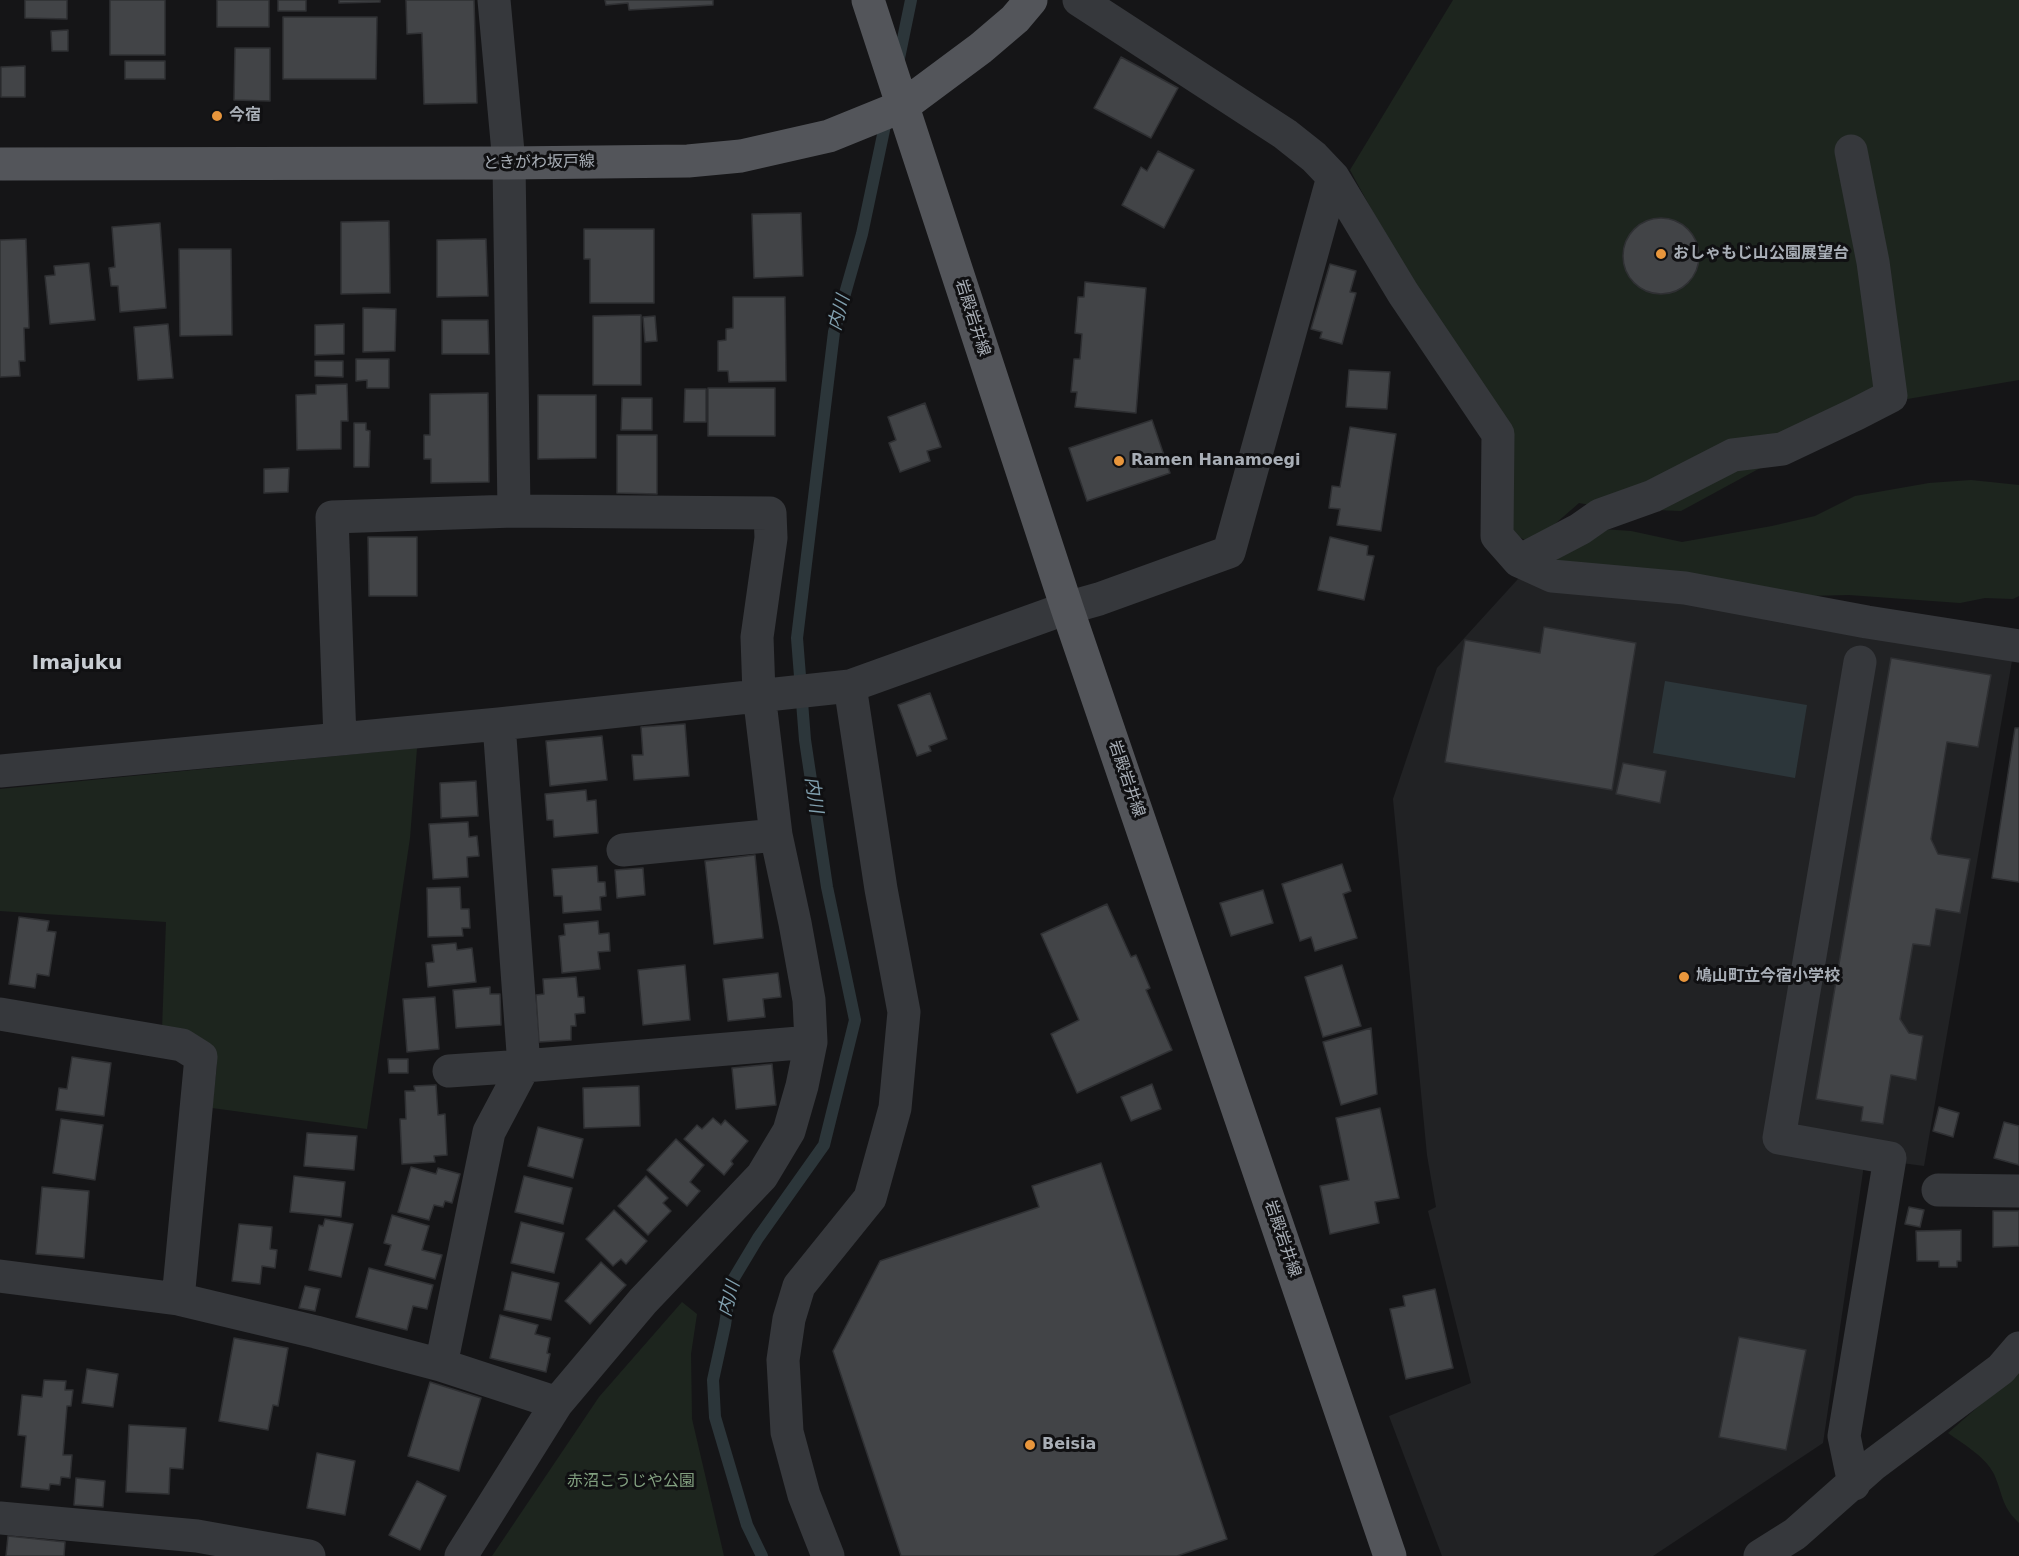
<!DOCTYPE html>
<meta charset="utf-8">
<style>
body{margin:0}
canvas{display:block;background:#151517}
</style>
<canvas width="2019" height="1556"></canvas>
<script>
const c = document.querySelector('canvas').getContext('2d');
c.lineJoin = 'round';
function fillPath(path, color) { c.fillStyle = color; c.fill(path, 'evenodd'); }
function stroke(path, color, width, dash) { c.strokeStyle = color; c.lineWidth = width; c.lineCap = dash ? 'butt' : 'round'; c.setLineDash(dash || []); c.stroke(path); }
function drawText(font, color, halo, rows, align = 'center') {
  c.font = font + ' "DejaVu Sans","Noto Sans JP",sans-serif'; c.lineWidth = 6; c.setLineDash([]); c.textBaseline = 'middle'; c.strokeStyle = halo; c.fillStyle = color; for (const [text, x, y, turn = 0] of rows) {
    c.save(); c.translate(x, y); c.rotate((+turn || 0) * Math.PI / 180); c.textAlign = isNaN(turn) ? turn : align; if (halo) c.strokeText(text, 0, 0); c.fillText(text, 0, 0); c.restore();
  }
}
const built = new Path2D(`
 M 1518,579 L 1680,598 L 2013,655 L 1924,1166 L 1865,1158 L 1823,1443 L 1653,1556 L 1442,1556 L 1389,1416 L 1471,1383 L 1428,1211 L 1436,1207 L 1427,1155 L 1393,799 L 1437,668 Z`);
const green = new Path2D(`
 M 1453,0 L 2019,0 L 2019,380 L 1878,404 L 1681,511 L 1608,508 L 1579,503 L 1532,544 L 1514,534 L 1507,512 L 1511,425 L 1413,286 L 1350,170 Z
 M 1971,480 L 2019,485 L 2019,596 L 2013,599 L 1985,598 L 1960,603 L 1849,595 L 1803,596 L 1567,565 L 1552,557 L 1602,529 L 1631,531 L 1682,542 L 1772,526 L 1815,516 L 1855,496 L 1929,483 Z
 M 417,748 L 410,838 L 367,1129 L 212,1108 L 217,1065 L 213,1048 L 162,1030 L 166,922 L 0,911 L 0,789 Z
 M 682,1302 L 697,1314 L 691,1354 L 692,1419 L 724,1556 L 492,1556 L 599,1397 Z
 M 2019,1371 L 2019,1523 C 2001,1506 2003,1494 1994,1474 C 1985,1456 1963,1444 1948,1433 Z`);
const water = new Path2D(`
 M 1665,681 L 1807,705 L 1795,778 L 1653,753 Z`);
const stream = new Path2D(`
 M 898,63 L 911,0
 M 762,1556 L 747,1525 L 715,1417 L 713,1380 L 725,1325 L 731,1283 L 758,1238 L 824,1145 L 855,1020 L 827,887 L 805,740 L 797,638 L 834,332 L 862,234 L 887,116`);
const building = new Path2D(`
 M 25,0 L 67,0 L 67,19 L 25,18 Z
 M 110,0 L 165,0 L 165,55 L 110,55 Z
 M 217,0 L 269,0 L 269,27 L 217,27 Z
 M 278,0 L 306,0 L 306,11 L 278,11 Z
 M 339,0 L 380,0 L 380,2 L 339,3 Z
 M 406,0 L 474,0 L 477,103 L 424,104 L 422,33 L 407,34 Z
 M 605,0 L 713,0 L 713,5 L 629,10 L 628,3 L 606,5 Z
 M 283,17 L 377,17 L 376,79 L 283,79 Z
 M 68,30 L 68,51 L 52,51 L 51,31 Z
 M 235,48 L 270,48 L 270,101 L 234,100 Z
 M 1121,57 L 1178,88 L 1151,138 L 1094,108 Z
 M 125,61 L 165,61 L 165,79 L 125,79 Z
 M 25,66 L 25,97 L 1,97 L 1,67 Z
 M 1158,151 L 1194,170 L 1164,228 L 1122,205 L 1141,167 L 1147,171 Z
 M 801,213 L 803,276 L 754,278 L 752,214 Z
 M1623 256a38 38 0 1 1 76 0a38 38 0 1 1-76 0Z
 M 389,221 L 390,293 L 341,294 L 341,222 Z
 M 160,223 L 166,308 L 120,312 L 118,286 L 111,286 L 109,268 L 115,267 L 112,227 Z
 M 584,229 L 654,229 L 654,303 L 590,303 L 590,259 L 584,259 Z
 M 26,239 L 29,328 L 24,328 L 25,361 L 19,361 L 20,376 L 0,377 L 0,240 Z
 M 486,239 L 488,296 L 437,297 L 437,240 Z
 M 179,249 L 231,249 L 232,335 L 180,336 Z
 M 89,263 L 95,320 L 50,324 L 45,276 L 55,275 L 54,266 Z
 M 1330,264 L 1356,271 L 1350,292 L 1356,293 L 1342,344 L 1320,338 L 1322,332 L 1311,329 Z
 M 1085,282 L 1146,288 L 1136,413 L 1075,407 L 1077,392 L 1071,392 L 1074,359 L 1080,359 L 1082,334 L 1075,333 L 1078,297 L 1084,297 Z
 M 733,297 L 785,297 L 786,381 L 729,382 L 728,371 L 718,371 L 718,341 L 726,340 L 726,329 L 733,328 Z
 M 363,308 L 396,309 L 395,351 L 363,352 Z
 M 641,315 L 641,385 L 593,385 L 593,316 Z
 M 655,316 L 657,341 L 645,342 L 643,317 Z
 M 442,320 L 488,320 L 489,354 L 442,354 Z
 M 168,324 L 173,378 L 138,380 L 134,327 Z
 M 344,324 L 344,354 L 315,355 L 315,325 Z
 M 356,359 L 389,359 L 389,388 L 367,388 L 367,380 L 356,381 Z
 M 315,361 L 343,361 L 343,377 L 315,376 Z
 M 1349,370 L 1390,372 L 1387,409 L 1346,407 Z
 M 347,384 L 348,421 L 341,421 L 341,449 L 297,450 L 296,395 L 316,394 L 316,385 Z
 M 708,388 L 775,388 L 775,436 L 708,436 Z
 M 685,389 L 706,389 L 706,422 L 684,422 Z
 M 488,393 L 489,482 L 431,483 L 431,459 L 424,459 L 424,435 L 430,435 L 430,394 Z
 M 538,395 L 596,395 L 596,458 L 538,459 Z
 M 622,398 L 652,398 L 652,430 L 621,430 Z
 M 925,403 L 941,447 L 927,451 L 930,461 L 900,472 L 889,443 L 896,440 L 888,417 Z
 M 1152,420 L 1170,473 L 1087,501 L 1069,448 Z
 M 354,423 L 366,423 L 366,430 L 370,431 L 369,467 L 354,467 Z
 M 1350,427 L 1396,434 L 1381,531 L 1337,525 L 1340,509 L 1329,508 L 1332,486 L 1340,487 Z
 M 617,435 L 657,435 L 657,494 L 617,493 Z
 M 289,468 L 288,492 L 264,493 L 264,469 Z
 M 368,537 L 417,537 L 417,596 L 369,596 Z
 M 1330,537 L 1368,546 L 1367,555 L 1374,556 L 1364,600 L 1318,590 Z
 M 1544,627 L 1636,643 L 1612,790 L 1445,762 L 1465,640 L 1540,653 Z
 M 1891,658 L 1991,675 L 1978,747 L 1947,742 L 1931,839 L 1938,854 L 1970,859 L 1960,913 L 1936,909 L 1930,946 L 1913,944 L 1900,1019 L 1909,1033 L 1923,1036 L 1916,1080 L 1891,1075 L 1883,1124 L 1861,1121 L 1863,1107 L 1816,1099 Z
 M 930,693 L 947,739 L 929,746 L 931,751 L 917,756 L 898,705 Z
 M 685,724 L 689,776 L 634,780 L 632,755 L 643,755 L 641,727 Z
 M 2015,728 L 2019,728 L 2019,882 L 1992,878 Z
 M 602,736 L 607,780 L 550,786 L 546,741 Z
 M 1623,763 L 1666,771 L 1660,803 L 1616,794 Z
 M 476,781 L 478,816 L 441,818 L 440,783 Z
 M 586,790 L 587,801 L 596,800 L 598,833 L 554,837 L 553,820 L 547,820 L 545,794 Z
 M 468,822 L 469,837 L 477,836 L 479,856 L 467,857 L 468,877 L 433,879 L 429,824 Z
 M 755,855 L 763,938 L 714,944 L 705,861 Z
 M 1342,864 L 1351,891 L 1343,894 L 1357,938 L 1315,951 L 1311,937 L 1300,941 L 1282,884 Z
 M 597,866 L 598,882 L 605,882 L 606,896 L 600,897 L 601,910 L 563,913 L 562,896 L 554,896 L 552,869 Z
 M 643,868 L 645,895 L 617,898 L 615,870 Z
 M 460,887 L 461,909 L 469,909 L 470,928 L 462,928 L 463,936 L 428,937 L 427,888 Z
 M 1263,890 L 1273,923 L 1231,936 L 1220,903 Z
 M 1107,904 L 1131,957 L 1136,955 L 1150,988 L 1146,990 L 1172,1050 L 1077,1093 L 1051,1034 L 1079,1020 L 1041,934 Z
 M 19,917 L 49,921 L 47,931 L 56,932 L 49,976 L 37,974 L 35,988 L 9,984 Z
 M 598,921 L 599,934 L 609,933 L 610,951 L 598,952 L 600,969 L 562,973 L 559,936 L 565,935 L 564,924 Z
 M 456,943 L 457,950 L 472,948 L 476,982 L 428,987 L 426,963 L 434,962 L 432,945 Z
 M 685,965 L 690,1020 L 643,1025 L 638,970 Z
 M 1342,965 L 1361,1026 L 1323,1037 L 1305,977 Z
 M 778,973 L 781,997 L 763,999 L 765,1017 L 728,1021 L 723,979 Z
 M 576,977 L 578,997 L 584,997 L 585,1013 L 575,1014 L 576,1026 L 571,1026 L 571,1040 L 539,1042 L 536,995 L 544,994 L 543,979 Z
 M 490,987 L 490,994 L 500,994 L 501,1025 L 456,1028 L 453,990 Z
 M 435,997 L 439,1049 L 407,1052 L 403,999 Z
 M 1371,1028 L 1377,1094 L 1341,1105 L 1323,1042 Z
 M 72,1057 L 111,1063 L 104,1116 L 56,1110 L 59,1088 L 67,1089 Z
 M 388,1059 L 408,1059 L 408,1073 L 389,1073 Z
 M 772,1064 L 776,1105 L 736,1109 L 732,1068 Z
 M 1152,1084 L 1161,1109 L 1131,1121 L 1121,1097 Z
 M 436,1085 L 438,1115 L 445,1114 L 447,1155 L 434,1156 L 435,1162 L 402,1164 L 400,1119 L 406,1119 L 405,1091 L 415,1091 L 414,1086 Z
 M 639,1086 L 640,1126 L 584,1128 L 583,1088 Z
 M 1939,1107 L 1959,1113 L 1953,1137 L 1933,1131 Z
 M 1380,1108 L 1399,1198 L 1375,1202 L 1379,1223 L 1330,1234 L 1320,1186 L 1349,1180 L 1336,1118 Z
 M 713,1118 L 721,1125 L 725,1120 L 748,1141 L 731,1161 L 733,1164 L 724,1175 L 684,1139 L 697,1125 L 702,1129 Z
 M 61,1119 L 103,1125 L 95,1180 L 53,1173 Z
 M 2004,1122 L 2019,1126 L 2019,1165 L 1994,1158 Z
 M 538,1127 L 583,1139 L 573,1178 L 528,1166 Z
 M 307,1133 L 357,1136 L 354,1170 L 304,1166 Z
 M 676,1139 L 704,1165 L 690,1182 L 700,1191 L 687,1206 L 647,1170 Z
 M 1101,1163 L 1227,1539 L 1177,1556 L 901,1556 L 833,1351 L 880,1261 L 1039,1207 L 1032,1186 Z
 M 411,1167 L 436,1174 L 438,1168 L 460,1174 L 452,1203 L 445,1201 L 443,1207 L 434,1205 L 429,1220 L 398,1212 Z
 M 294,1176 L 345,1182 L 341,1217 L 290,1212 Z
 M 524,1176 L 572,1188 L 563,1224 L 515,1212 Z
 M 646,1176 L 668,1198 L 663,1203 L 671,1211 L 648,1235 L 618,1206 Z
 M 42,1187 L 89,1191 L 84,1258 L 36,1254 Z
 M 1909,1207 L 1924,1210 L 1920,1227 L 1905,1224 Z
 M 614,1210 L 647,1241 L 626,1264 L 621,1259 L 613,1266 L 586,1239 Z
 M 1993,1211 L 2019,1211 L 2019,1246 L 1993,1247 Z
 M 392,1215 L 429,1226 L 422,1250 L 442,1255 L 435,1279 L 385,1265 L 391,1245 L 384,1243 Z
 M 325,1219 L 353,1224 L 341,1277 L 309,1270 L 319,1225 L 323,1226 Z
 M 521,1222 L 564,1233 L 554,1273 L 511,1263 Z
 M 239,1224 L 272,1227 L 270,1249 L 277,1250 L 275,1268 L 262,1266 L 260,1284 L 232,1281 Z
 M 1961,1230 L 1961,1261 L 1957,1261 L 1957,1267 L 1939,1267 L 1939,1261 L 1917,1261 L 1916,1231 Z
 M 601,1262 L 626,1285 L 590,1324 L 565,1301 Z
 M 369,1268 L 433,1285 L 427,1309 L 413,1306 L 407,1330 L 356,1317 Z
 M 512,1272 L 559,1283 L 551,1320 L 504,1310 Z
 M 305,1286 L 320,1289 L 315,1311 L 299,1308 Z
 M 1435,1289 L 1453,1368 L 1406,1379 L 1390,1309 L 1405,1306 L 1403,1296 Z
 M 500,1315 L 538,1325 L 535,1334 L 550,1338 L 547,1353 L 550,1354 L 546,1372 L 490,1358 Z
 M 1739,1337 L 1806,1350 L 1786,1450 L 1719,1437 Z
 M 234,1338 L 288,1348 L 278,1406 L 273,1405 L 268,1430 L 219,1421 Z
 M 87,1369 L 118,1374 L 113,1407 L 82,1403 Z
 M 44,1380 L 66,1381 L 65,1390 L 73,1390 L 71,1406 L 67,1406 L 63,1455 L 72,1455 L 70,1478 L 61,1477 L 60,1485 L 50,1484 L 49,1490 L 21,1487 L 26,1436 L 18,1435 L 22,1395 L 42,1397 Z
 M 430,1382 L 481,1398 L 459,1471 L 408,1456 Z
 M 129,1425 L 186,1428 L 183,1469 L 170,1468 L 169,1494 L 126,1492 Z
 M 317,1453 L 355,1461 L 345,1515 L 307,1508 Z
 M 76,1478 L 105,1481 L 103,1507 L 74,1505 Z
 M 417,1481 L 446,1496 L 420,1550 L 389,1535 Z
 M 8,1536 L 65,1542 L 64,1556 L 6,1556 Z`);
const minor = new Path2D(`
 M 494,0 L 509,163 L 514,511
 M 1079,0 L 1285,134 L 1314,157 L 1333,177 L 1403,293 L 1498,434 L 1497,536 L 1519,561 L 1552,576 L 1685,588 L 1867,622 L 2019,646
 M 1519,561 L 1580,529 L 1600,515 L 1653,496 L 1733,455 L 1782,449 L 1856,414 L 1891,396 L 1873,262 L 1851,151
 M 499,724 L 524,1066 L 811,1042
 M 340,739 L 332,517 L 514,511 L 770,513 L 771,538 L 757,637 L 759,694 L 776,835 L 795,923 L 809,1000 L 811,1042 L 802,1086 L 789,1131 L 762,1176 L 643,1301 L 557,1403 L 461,1556
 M 0,771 L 499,724 L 850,686 L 1067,608 L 1099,599 L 1229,552 L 1333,177
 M 623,850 L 776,835
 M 0,1014 L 182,1045 L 201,1057 L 178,1299
 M 449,1071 L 524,1066
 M 1938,1190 L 2019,1191
 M 0,1276 L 178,1299 L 316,1332 L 441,1365 L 557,1403
 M 441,1365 L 489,1132 L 524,1066
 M 1854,1484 L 1844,1436 L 1890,1158 L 1779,1138 L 1860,662
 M 0,1518 L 197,1536 L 309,1556
 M 828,1556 L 804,1495 L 787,1432 L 783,1360 L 789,1319 L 799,1286 L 870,1198 L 895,1108 L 904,1012 L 881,889 L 850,686
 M 1760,1556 L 1795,1534 L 1874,1464 L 2001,1369 L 2019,1348`);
const major = new Path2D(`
 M 868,0 L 1067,608 L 1390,1556
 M 0,164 L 509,163 L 688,161 L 741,156 L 829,136 L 903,106 L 981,48 L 1015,19 L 1031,0`);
const markers = [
 [217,116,6,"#e8963c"],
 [1661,254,6,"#e8963c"],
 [1119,461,6,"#e8963c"],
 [1684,977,6,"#e8963c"],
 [1030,1445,6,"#e8963c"]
];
const poiNames = [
 ["今宿",229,116],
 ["おしゃもじ山公園展望台",1673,254],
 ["Ramen Hanamoegi",1131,461],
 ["鳩山町立今宿小学校",1696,977],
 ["Beisia",1042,1445]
];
const streetNames = [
 ["ときがわ坂戸線",539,163,-1],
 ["岩殿岩井線",972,318,72],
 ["岩殿岩井線",1126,779,71],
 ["岩殿岩井線",1282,1239,71]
];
const parkNames = [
 ["赤沼こうじや公園",631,1482]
];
const waterNames = [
 ["内川",840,313,-75],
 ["内川",813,795,82],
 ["内川",730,1299,-75]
];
const quarterNames = [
 ["Imajuku",77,664]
];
fillPath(built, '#212224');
fillPath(green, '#1d251e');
fillPath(water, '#2c363a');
stroke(stream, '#2c363a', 12);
fillPath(building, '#424447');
stroke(building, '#2f3033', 1.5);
stroke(minor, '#36383c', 33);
stroke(major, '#53555a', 33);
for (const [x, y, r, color] of markers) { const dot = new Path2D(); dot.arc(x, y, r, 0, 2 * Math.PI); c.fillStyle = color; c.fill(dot); stroke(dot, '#101012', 2); }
drawText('bold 16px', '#a8aeb6', '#101012', poiNames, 'left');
drawText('16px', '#a8aeb6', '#101012', streetNames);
drawText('16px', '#82a080', '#101012', parkNames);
drawText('italic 18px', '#81a0af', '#101012', waterNames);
drawText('bold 20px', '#c8cdd3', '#101012', quarterNames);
</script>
